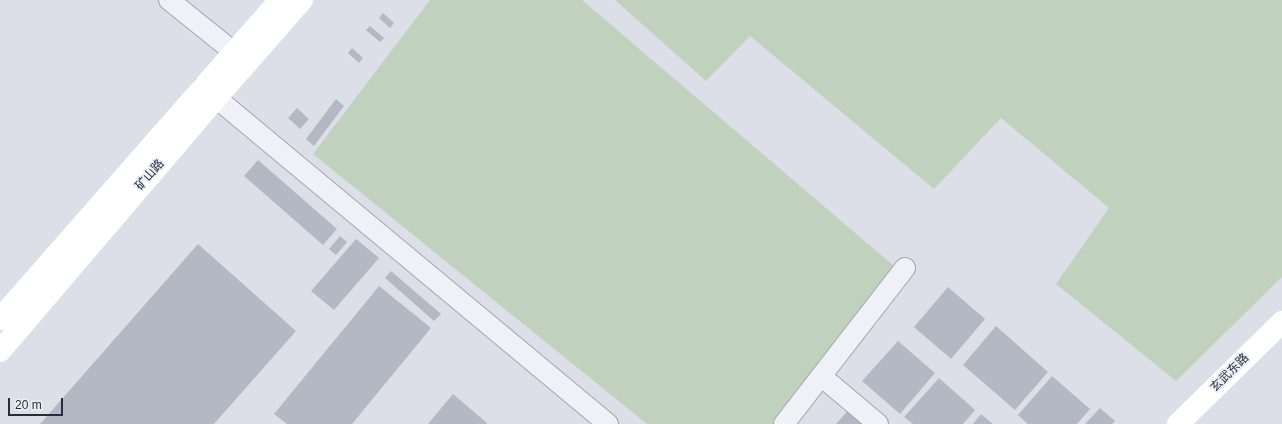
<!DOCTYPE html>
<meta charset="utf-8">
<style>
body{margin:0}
#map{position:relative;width:1282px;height:424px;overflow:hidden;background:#dcdfe7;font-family:Helvetica,sans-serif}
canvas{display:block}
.scale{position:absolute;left:8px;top:398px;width:55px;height:18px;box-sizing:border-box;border:2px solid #252c3f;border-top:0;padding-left:5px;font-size:12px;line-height:14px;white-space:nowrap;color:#252c3f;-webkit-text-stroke:3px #ebeff5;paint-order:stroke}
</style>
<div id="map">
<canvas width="1282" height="424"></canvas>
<div class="scale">20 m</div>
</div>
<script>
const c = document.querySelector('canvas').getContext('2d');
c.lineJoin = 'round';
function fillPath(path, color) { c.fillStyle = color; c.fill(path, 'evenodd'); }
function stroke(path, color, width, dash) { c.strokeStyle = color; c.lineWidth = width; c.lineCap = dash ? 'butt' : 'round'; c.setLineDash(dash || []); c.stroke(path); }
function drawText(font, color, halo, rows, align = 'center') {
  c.font = font + ' Helvetica,"Noto Sans SC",sans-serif'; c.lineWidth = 4; c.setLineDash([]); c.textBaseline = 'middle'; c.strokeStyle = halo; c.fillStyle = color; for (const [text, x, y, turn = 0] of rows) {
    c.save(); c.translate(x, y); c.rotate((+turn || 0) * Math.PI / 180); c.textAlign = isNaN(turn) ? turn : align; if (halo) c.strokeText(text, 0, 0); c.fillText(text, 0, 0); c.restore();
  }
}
const green = new Path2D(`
 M 430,0 L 582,0 L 901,272 L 784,424 L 647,424 L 313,154 Z
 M 615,0 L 1282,0 L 1282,277 L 1176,381 L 1056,284 L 1109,208 L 1001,118 L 934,189 L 750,36 L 706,81 Z`);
const building = new Path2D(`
 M 383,13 L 394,23 L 390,28 L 379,18 Z
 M 370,26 L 384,38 L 380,42 L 366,30 Z
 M 352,48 L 363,58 L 359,63 L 348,53 Z
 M 336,99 L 344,106 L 314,146 L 306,139 Z
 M 297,108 L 309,119 L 300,129 L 288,118 Z
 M 258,160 L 337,229 L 323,245 L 244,176 Z
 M 340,236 L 347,242 L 336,255 L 329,249 Z
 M 356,239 L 379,258 L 334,310 L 311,291 Z
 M 198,244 L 296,331 L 214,424 L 40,424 Z
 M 391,271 L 441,314 L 434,321 L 385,278 Z
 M 379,286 L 431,328 L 352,424 L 287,424 L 274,414 Z
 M 948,287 L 985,319 L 951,359 L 914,327 Z
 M 996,326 L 1048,372 L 1015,410 L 963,365 Z
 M 898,341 L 935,373 L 900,414 L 862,381 Z
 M 1052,376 L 1090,409 L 1077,424 L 1028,424 L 1018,415 Z
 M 939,378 L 975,410 L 963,424 L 913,424 L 904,417 Z
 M 453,394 L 487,423 L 486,424 L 428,424 Z
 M 859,398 L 889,424 L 836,424 Z
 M 1100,408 L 1115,421 L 1112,424 L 1085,424 Z
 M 981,414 L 993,424 L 973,424 Z`);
const street = new Path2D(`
 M 169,0 L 235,53
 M 203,87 L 608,424
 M 821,376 L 878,424
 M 784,424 L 905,268`);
const secondary = new Path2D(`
 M 0,319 L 280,0
 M 0,351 L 216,98 L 302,0
 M 1178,424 L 1282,322`);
const streetNames = [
 ["矿山路",150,175,-49],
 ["玄武东路",1230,373,-45]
];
fillPath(green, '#c0d2bd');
fillPath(building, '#b3b8c4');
stroke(street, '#a1a6b1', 22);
stroke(street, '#eff1f6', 20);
stroke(secondary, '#fff', 22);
drawText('12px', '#252c3f', '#ebeff5', streetNames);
</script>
